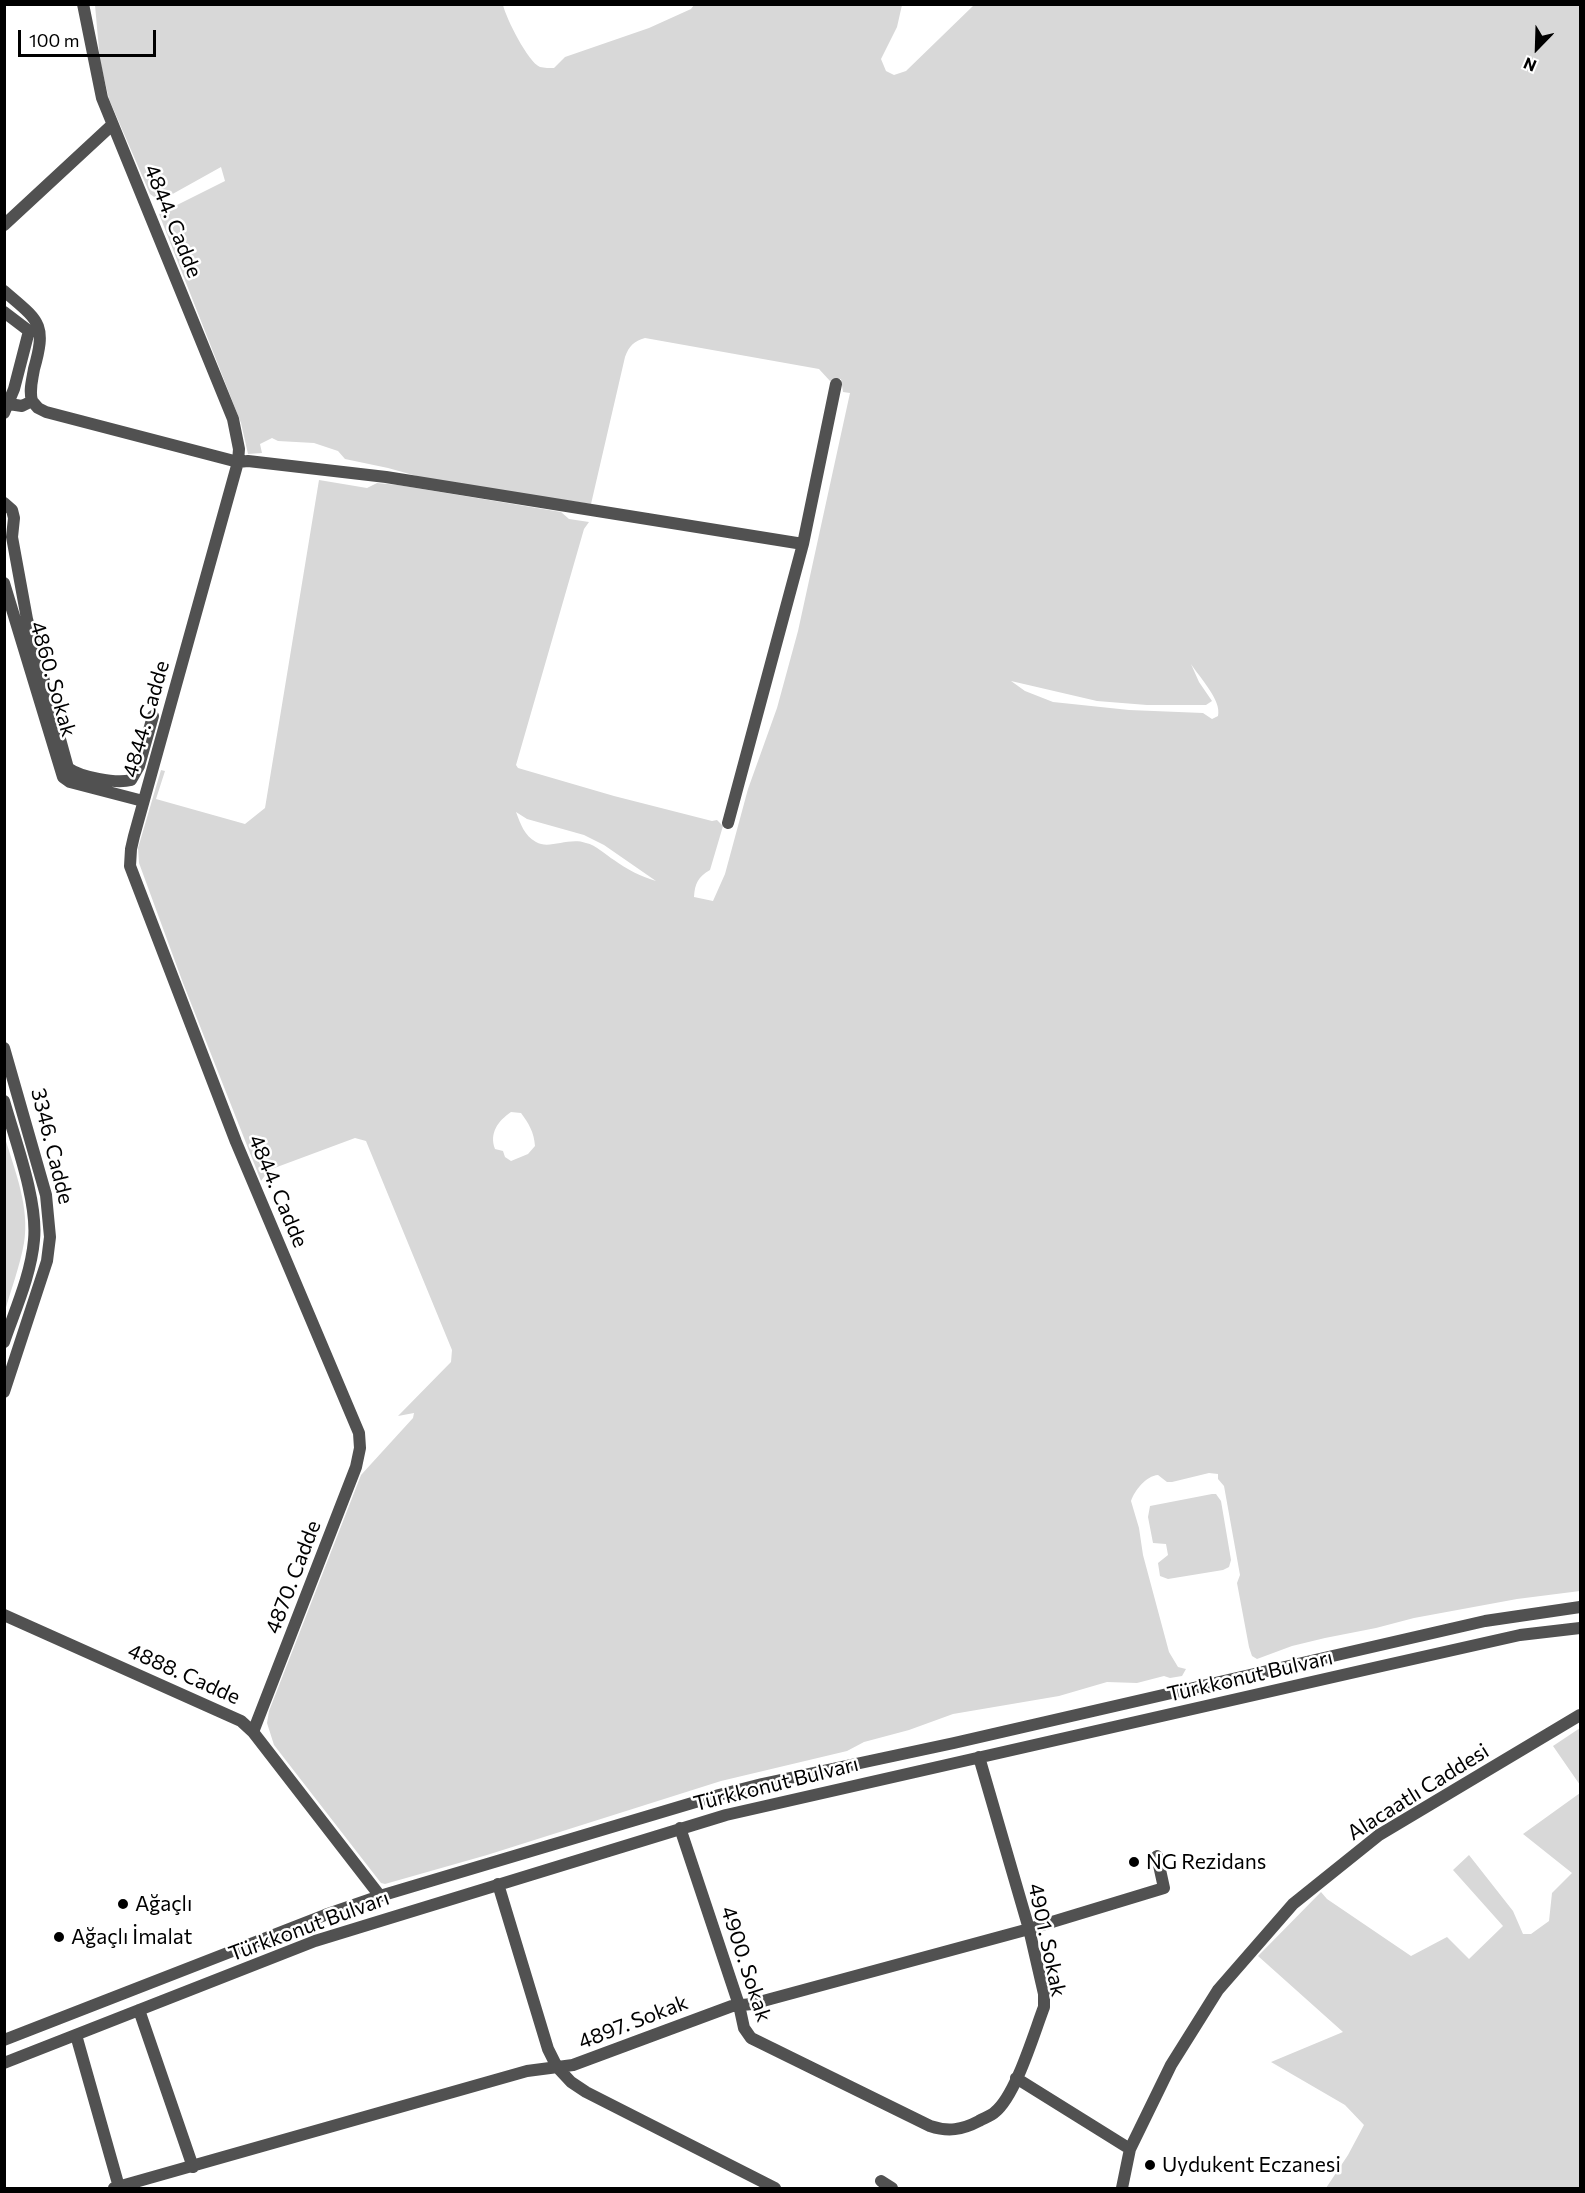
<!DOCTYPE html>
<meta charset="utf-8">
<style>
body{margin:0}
#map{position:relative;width:1585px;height:2193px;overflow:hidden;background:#fff;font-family:Commissioner,sans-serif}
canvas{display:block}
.frame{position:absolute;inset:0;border:6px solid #000;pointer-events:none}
.north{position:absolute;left:1507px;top:18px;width:60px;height:60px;-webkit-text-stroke:4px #fff;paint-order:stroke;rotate:203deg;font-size:16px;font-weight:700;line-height:24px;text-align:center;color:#000}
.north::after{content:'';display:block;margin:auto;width:21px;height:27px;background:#000;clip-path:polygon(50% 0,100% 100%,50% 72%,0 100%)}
.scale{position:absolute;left:18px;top:30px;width:138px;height:27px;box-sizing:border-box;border:3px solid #000;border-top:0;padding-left:8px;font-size:18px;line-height:21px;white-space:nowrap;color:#000;-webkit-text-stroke:4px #fff;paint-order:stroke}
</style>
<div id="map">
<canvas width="1585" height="2193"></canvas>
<div class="frame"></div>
<div class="north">N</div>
<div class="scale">100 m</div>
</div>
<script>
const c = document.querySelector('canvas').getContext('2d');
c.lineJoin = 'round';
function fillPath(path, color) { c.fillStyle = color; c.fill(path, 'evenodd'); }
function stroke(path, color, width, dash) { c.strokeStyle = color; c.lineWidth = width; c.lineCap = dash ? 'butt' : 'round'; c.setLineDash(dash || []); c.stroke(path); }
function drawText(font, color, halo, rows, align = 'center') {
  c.font = font + ' Commissioner,sans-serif'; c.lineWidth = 5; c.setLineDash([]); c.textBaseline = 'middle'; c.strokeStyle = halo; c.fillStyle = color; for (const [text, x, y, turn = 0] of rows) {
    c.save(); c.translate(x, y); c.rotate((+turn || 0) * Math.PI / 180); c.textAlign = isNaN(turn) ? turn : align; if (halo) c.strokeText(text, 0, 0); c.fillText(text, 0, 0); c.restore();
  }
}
const green = new Path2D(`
 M 95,5 L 503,5 C 506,18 528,62 540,67 C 544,68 550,68 554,68 L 565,57 L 649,28 L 691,9 L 694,5 L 902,5 L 897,27 L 881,59 L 886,71 L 894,75 L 906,71 L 974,5 L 1580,5 L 1580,1591 L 1517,1599 L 1414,1618 L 1376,1628 L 1325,1638 L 1292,1646 L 1257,1659 L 1252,1656 L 1249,1647 L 1237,1583 L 1240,1575 L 1224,1486 L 1218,1479 L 1218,1474 L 1209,1473 L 1172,1482 L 1167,1482 L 1158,1475 C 1146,1476 1135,1490 1131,1501 L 1139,1528 L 1143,1555 L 1169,1652 L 1178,1667 L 1186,1669 L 1182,1676 L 1170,1678 L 1164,1676 L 1137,1683 L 1107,1682 L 1059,1696 L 953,1714 L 909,1730 L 864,1742 L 847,1751 L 721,1781 L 487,1855 L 385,1884 L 381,1883 L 274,1745 L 267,1723 L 269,1711 L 361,1475 L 413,1418 L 414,1413 L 398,1416 L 451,1362 L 452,1350 L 366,1141 L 355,1138 L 269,1170 L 261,1181 L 183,983 L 139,863 L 138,848 L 161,770 L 165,771 L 156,799 L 245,824 L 265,808 L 319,480 L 367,488 L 377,483 L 398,485 L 561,512 L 569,519 L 589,522 L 584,529 L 516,765 L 518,768 L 614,796 L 712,821 L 717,820 L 723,826 L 710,870 C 698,877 695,883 694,897 L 713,901 L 725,874 L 748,789 L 777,708 L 798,631 L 850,393 L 843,392 L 841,379 L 830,381 L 819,369 L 645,338 C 634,341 629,346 625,357 L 591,504 L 431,480 L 388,468 L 345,459 L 338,451 L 314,443 L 278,441 L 272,438 L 260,444 L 262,453 L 248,454 L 241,423 L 159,214 L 225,181 L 221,167 L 160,201 L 150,194 L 109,99 L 100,61 ZM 1191,664 C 1199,677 1222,700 1218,716 L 1212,719 L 1203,713 L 1129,710 L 1053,702 L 1025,691 L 1011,681 L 1097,701 L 1147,705 L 1206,705 L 1212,701 L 1199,682 ZM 516,812 L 527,819 L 584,835 L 604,845 L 656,881 C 642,877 626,869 614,860 C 606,855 596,845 586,843 C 568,837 549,850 536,842 C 524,835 521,825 516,812 ZM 511,1112 L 521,1113 C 529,1124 534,1132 535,1146 L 528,1154 L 511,1161 L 505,1157 L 503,1151 L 495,1149 C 489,1133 498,1121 511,1112 Z
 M 5,1138 C 15,1171 30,1208 24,1243 C 20,1266 11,1289 5,1311 Z
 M 1212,1494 L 1216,1494 L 1221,1501 L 1231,1560 L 1229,1567 L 1223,1570 L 1168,1579 L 1160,1576 L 1158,1563 L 1168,1555 L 1166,1544 L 1153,1543 L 1148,1517 L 1150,1506 Z
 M 1580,1728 L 1580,1785 L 1553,1746 Z
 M 1580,1793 L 1580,2188 L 1326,2188 L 1348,2155 L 1364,2125 L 1345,2105 L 1271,2062 L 1343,2032 L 1258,1956 L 1321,1892 L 1327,1899 L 1411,1956 L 1447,1937 L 1469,1959 L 1503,1926 L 1453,1870 L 1469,1855 L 1513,1911 L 1523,1934 L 1531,1934 L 1549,1921 L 1552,1893 L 1572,1873 L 1523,1834 Z`);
const minor = new Path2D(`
 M 83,4 L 102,98 L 233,419 L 239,449 L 238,462 L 134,836 L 131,849 L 130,866 L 236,1142 L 359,1433 L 360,1448 L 356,1467 L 253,1732
 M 4,225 L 112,125
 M 4,291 C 39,321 47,323 34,369 C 32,381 29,390 32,401
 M 4,312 L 29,331 L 14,389 L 4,413
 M 9,404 L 22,406 L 32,401 L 38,408 L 46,412 L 238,462 L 248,461 L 386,477 L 803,544
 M 4,503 L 12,510 L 14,518 L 12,537 L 27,619 L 68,768 C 80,777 116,784 131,780 L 139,766 L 153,716
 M 4,583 L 63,777 L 70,782 L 143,801
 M 728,823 L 803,544 L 836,384
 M 4,1048 L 46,1195 L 50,1237 L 47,1261 L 4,1392
 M 4,1101 C 15,1140 38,1201 34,1240 C 31,1275 15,1310 4,1342
 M 4,1615 L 241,1721 L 253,1732 L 380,1896
 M 680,1828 L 739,2005 L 744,2028 L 751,2038 L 930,2126 C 948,2132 962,2130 979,2121 C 984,2118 991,2116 995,2112 C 1016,2095 1034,2033 1044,2007 L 1044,1994 L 1029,1929 L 979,1757
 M 498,1884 L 548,2049 L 557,2067 L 571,2082 L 586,2092 L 775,2188
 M 139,2010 L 193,2167
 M 76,2035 L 119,2187
 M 4,2040 L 325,1915 L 380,1896 L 719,1795 L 762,1784 L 954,1743 L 1485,1621 L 1580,1607
 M 4,2063 L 315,1941 L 726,1815 L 1382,1666 L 1520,1635 L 1580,1628
 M 1016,2078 L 1130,2149
 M 881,2181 L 892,2188
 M 114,2188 L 527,2071 L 573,2065 L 732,2006 L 752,2004 L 1029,1929 L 1164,1888 L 1157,1856
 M 1122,2188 L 1130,2149 L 1171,2065 L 1218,1990 L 1293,1904 L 1379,1835 L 1580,1715`);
const markers = [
 [1134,1862,6,"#000"],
 [123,1904,6,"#000"],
 [59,1937,6,"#000"],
 [1150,2165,6,"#000"]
];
const streetNames = [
 ["4844. Cadde",173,221,68],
 ["4860. Sokak",53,679,74],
 ["4844. Cadde",146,719,-74],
 ["3346. Cadde",52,1146,76],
 ["4844. Cadde",278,1191,67],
 ["4870. Cadde",293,1577,-69],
 ["4888. Cadde",184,1674,24],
 ["Türkkonut Bulvarı",1250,1676,-13],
 ["Türkkonut Bulvarı",776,1784,-14],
 ["Alacaatlı Caddesi",1418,1792,-32],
 ["Türkkonut Bulvarı",309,1926,-20],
 ["4901. Sokak",1047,1940,78],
 ["4900. Sokak",746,1964,72],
 ["4897. Sokak",633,2022,-21]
];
const poiNames = [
 ["NG Rezidans",1146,1862],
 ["Ağaçlı",135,1904],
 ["Ağaçlı İmalat",71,1937],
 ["Uydukent Eczanesi",1162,2165]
];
fillPath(green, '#d8d8d8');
stroke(minor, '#515151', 12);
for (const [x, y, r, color] of markers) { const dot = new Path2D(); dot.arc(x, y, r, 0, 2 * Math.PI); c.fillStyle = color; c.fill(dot); stroke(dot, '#fff', 2); }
drawText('21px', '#000', '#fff', streetNames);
drawText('21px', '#000', '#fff', poiNames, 'left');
</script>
